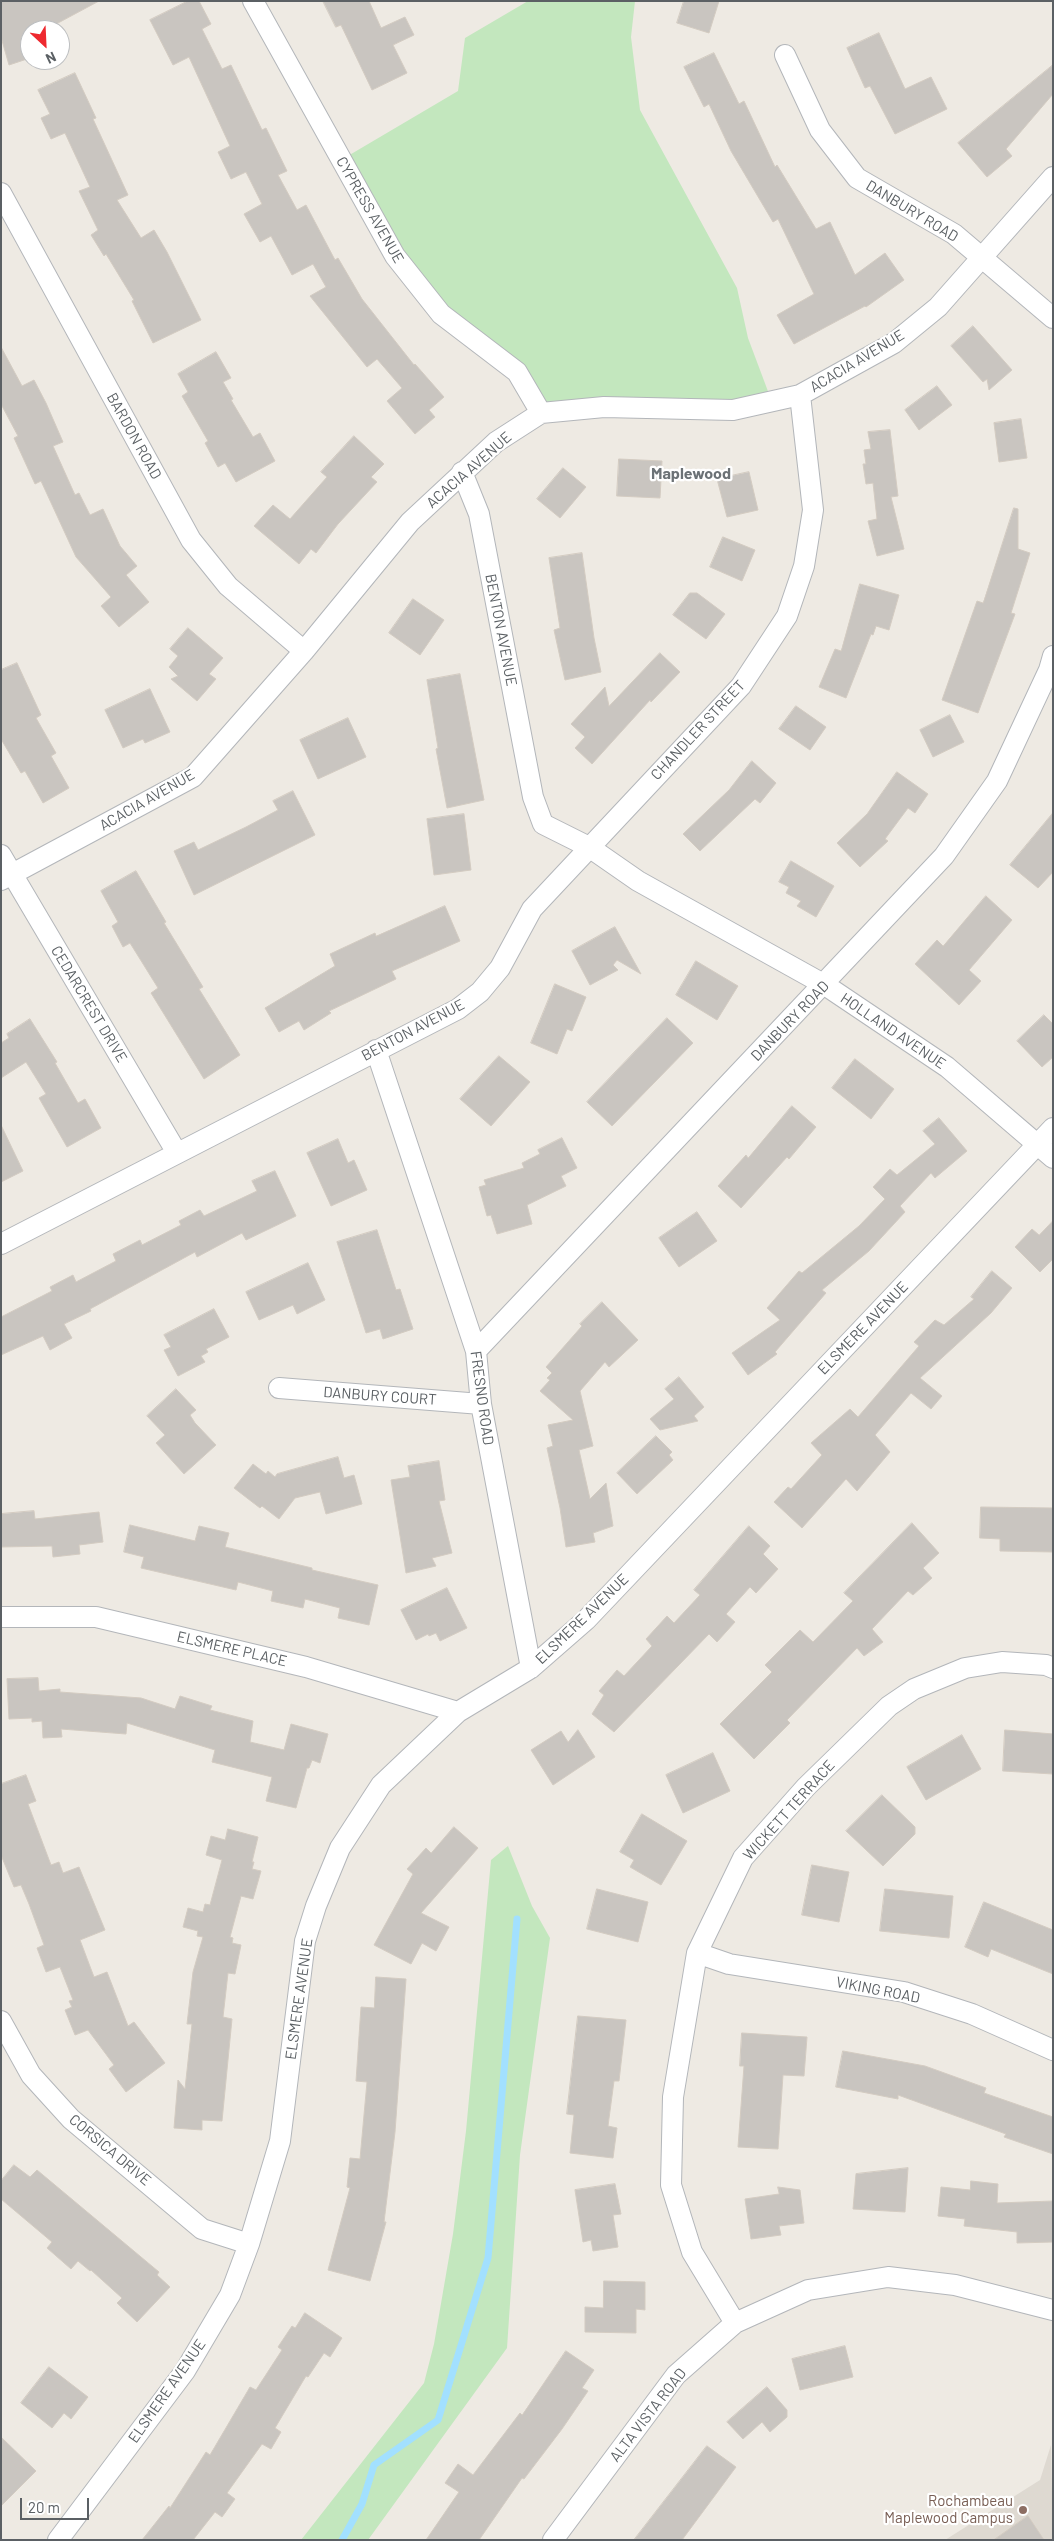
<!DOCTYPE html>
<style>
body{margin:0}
#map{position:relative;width:1054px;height:2541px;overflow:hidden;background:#eeeae3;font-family:Barlow,sans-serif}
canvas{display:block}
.frame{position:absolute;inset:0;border:2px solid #5b6064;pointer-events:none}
.north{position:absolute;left:20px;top:20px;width:50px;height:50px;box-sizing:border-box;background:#fff;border:1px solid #bdbfc1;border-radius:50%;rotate:155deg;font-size:14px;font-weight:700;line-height:20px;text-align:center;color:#5b6064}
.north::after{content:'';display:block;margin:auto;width:18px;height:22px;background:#ee292f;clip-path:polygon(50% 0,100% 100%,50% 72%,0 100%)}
.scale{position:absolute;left:20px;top:2498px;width:69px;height:22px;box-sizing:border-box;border:2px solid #5b6064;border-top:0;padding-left:6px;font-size:15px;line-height:18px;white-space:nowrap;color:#5b6064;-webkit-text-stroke:4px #fff;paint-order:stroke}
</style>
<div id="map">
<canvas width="1054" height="2541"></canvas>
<div class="frame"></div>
<div class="north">N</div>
<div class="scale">20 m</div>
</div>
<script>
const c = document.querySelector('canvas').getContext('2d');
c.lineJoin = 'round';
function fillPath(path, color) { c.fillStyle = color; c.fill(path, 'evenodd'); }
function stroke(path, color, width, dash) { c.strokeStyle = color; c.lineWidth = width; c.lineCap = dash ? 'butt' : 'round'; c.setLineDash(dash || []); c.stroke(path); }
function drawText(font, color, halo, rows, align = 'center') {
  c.font = font + ' Barlow,sans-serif'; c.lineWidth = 4.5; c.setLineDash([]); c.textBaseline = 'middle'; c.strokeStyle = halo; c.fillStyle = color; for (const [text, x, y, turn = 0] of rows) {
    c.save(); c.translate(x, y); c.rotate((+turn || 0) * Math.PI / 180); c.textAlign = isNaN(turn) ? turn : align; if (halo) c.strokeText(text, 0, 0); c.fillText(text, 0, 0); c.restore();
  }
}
const education = new Path2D(`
 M 1051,2445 L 1053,2540 L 945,2540 L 1040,2480 Z`);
const green = new Path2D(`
 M 528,1 L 635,1 L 631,37 L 640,110 L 737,288 L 748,338 L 772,402 L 541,413 L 517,372 L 441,314 L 341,160 L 458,91 L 465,38 Z
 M 508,1846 L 532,1906 L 550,1938 L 520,2155 L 507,2348 L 368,2540 L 301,2540 L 424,2383 L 434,2344 L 453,2234 L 466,2131 L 491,1860 Z`);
const stream = new Path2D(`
 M 342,2540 L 362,2504 L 374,2465 L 438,2420 L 488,2258 L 517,1919`);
const building = new Path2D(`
 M 1,1 L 99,1 L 45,30 L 30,30 L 30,58 L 9,65 L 1,37 Z
 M 188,1 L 199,1 L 211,24 L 202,29 L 222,69 L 231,65 L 262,130 L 266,128 L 287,171 L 278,175 L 297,210 L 306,205 L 335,260 L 338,258 L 362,299 L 414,365 L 415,364 L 444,397 L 429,410 L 435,417 L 415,434 L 387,401 L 402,388 L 377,359 L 367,367 L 310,296 L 326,287 L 313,264 L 292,275 L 271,236 L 260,242 L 244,214 L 262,204 L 246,172 L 231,179 L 218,152 L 230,146 L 189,57 L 173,65 L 150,20 Z
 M 323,1 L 369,1 L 381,28 L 405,17 L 414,35 L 393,45 L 407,73 L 372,90 L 341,25 L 336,27 Z
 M 684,1 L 719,1 L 709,33 L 677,23 Z
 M 879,33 L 905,89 L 931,77 L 947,109 L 895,134 L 870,86 L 865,88 L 847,48 Z
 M 714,53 L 739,104 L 744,101 L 775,167 L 777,165 L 816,229 L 830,222 L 855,275 L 885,253 L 904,280 L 866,307 L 865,306 L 794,344 L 777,315 L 814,294 L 778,219 L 773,222 L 731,151 L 709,104 L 704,107 L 684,67 Z
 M 1053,65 L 1053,94 L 1006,149 L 1012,156 L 987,177 L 958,143 Z
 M 75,73 L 96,118 L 93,119 L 128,195 L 117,200 L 141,238 L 154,230 L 167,252 L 201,320 L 153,343 L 132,301 L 134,300 L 106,254 L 104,256 L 91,235 L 98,230 L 79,191 L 90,187 L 65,133 L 51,139 L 41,118 L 50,114 L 38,90 Z
 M 973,326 L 1012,370 L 989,390 L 987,379 L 983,382 L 951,346 Z
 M 1,347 L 22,386 L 34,380 L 46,403 L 63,442 L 53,446 L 75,495 L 79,493 L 90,515 L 103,509 L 120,546 L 137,566 L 126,575 L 149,602 L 119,627 L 101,606 L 111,597 L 76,557 L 41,481 L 35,484 L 14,438 L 18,436 L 1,404 Z
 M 216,352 L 231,378 L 223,382 L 233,399 L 231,400 L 253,437 L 260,433 L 275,461 L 236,482 L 225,463 L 218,467 L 205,443 L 208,441 L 182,396 L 188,392 L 178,374 Z
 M 937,386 L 952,405 L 919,430 L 905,410 Z
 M 1021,419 L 1027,458 L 999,462 L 994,423 Z
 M 890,430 L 898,496 L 891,497 L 904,549 L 877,556 L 868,521 L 877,519 L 873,483 L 866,484 L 863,464 L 866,464 L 864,450 L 871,449 L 868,432 Z
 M 354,436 L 384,464 L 371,477 L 377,482 L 338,524 L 316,553 L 311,549 L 299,564 L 254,526 L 273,505 L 290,519 L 327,477 L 321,472 Z
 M 619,459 L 662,461 L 660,498 L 617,496 Z
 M 563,468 L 586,487 L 560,518 L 537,499 Z
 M 749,472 L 758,510 L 727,517 L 717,479 Z
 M 1014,508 L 1018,509 L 1018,549 L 1030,553 L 1011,613 L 1015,614 L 978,713 L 942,700 L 977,601 L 983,603 Z
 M 723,537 L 755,550 L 742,581 L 710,567 Z
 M 582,553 L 594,638 L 601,672 L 565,680 L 554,630 L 560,628 L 549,558 Z
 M 860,584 L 899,595 L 889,630 L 876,626 L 873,635 L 871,634 L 846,698 L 819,687 L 835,649 L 841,651 Z
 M 690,593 L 697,593 L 725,614 L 706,639 L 673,615 Z
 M 413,599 L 444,620 L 420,655 L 389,633 Z
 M 188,628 L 223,658 L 209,674 L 216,679 L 197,701 L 171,679 L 178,676 L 169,667 L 178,656 L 170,649 Z
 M 660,653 L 680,672 L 651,702 L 650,700 L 592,764 L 575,748 L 585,737 L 571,724 L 605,687 L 609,706 Z
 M 17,663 L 41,715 L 36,718 L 56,753 L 51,756 L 69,788 L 43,803 L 25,771 L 21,773 L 1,739 L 1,670 Z
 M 460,674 L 484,800 L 447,808 L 436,749 L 438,748 L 427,680 Z
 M 150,689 L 170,732 L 145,743 L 143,739 L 123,748 L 105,710 Z
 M 796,706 L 826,727 L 810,750 L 779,729 Z
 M 950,715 L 964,742 L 933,757 L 920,730 Z
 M 348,718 L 366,757 L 318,779 L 300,740 Z
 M 752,761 L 776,783 L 760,803 L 755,799 L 700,851 L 683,834 L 729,790 Z
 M 897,772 L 928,794 L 915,813 L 908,808 L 885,839 L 888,841 L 860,867 L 837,843 L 867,814 Z
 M 293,791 L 315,835 L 194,895 L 174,851 L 194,842 L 198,850 L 246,827 L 278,810 L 273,801 Z
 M 1053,813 L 1053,872 L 1038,888 L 1010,865 Z
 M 464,814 L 471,870 L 434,875 L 427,819 Z
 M 791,861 L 834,886 L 816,917 L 797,906 L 801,901 L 786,893 L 789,887 L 779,882 Z
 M 136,871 L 166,922 L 164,923 L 203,987 L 199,989 L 240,1055 L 204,1079 L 151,993 L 158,988 L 130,943 L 123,947 L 112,926 L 118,922 L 101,891 Z
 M 986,896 L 1012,920 L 969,970 L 981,981 L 959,1005 L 915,964 L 937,940 L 943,946 Z
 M 445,906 L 460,941 L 392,971 L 396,979 L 329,1011 L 331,1013 L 304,1030 L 299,1021 L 279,1032 L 265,1008 L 335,966 L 330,954 L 375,933 L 376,936 Z
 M 615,927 L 641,974 L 617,960 L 613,965 L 618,970 L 590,985 L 572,951 Z
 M 696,961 L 738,986 L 717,1020 L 676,995 Z
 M 555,984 L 586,997 L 572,1031 L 567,1029 L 557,1054 L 531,1043 Z
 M 1044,1015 L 1053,1024 L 1053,1057 L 1042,1067 L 1017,1041 Z
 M 667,1018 L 693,1043 L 612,1126 L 587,1102 Z
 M 30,1019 L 57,1062 L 55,1063 L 78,1103 L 85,1099 L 101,1128 L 67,1147 L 39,1098 L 46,1094 L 26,1062 L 1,1078 L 1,1043 L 9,1038 L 7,1034 Z
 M 499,1056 L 530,1082 L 491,1126 L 460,1099 Z
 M 855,1059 L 894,1089 L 871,1119 L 832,1088 Z
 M 792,1106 L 816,1127 L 789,1159 L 787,1157 L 741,1208 L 718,1186 L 746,1155 L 748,1158 Z
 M 939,1118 L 967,1151 L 935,1178 L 931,1173 L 900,1206 L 905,1212 L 869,1251 L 822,1290 L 826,1293 L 775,1352 L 777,1354 L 748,1375 L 732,1353 L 780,1320 L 767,1308 L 799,1271 L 802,1273 L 859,1226 L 885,1199 L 873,1187 L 890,1169 L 897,1175 L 935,1144 L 923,1131 Z
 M 1,1125 L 23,1171 L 1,1182 Z
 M 562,1138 L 577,1168 L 561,1176 L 566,1186 L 527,1205 L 532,1224 L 497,1234 L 491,1215 L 487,1216 L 479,1187 L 486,1185 L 484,1180 L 524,1168 L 522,1163 L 540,1154 L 538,1150 Z
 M 338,1139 L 348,1163 L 354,1160 L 367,1190 L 331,1206 L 307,1153 Z
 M 275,1171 L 296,1216 L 246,1240 L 242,1233 L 197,1257 L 195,1252 L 90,1309 L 91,1311 L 64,1324 L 72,1338 L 50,1350 L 43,1336 L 1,1355 L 1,1317 L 52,1291 L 50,1287 L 73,1275 L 76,1282 L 116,1261 L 113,1254 L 140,1240 L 142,1245 L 181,1225 L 179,1221 L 200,1210 L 204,1216 L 257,1191 L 252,1181 Z
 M 697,1212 L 717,1241 L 679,1267 L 659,1238 Z
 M 1053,1221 L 1053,1259 L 1040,1272 L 1015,1247 L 1032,1229 L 1039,1235 Z
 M 377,1230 L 396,1290 L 400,1289 L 413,1329 L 383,1339 L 380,1329 L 366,1333 L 337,1242 Z
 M 308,1263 L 325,1300 L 297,1314 L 293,1305 L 259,1320 L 246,1292 Z
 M 992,1271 L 1012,1288 L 991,1313 L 920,1378 L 942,1396 L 931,1409 L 911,1393 L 875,1435 L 890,1452 L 857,1491 L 846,1479 L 802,1528 L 774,1502 L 788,1487 L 791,1489 L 822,1455 L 811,1443 L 850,1409 L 858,1417 L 919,1346 L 914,1342 L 935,1320 L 944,1325 L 974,1299 L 971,1297 Z
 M 602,1302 L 638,1340 L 609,1367 L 605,1362 L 580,1391 L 593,1446 L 579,1450 L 590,1499 L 606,1483 L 613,1526 L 593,1533 L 595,1542 L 566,1547 L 560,1508 L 547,1448 L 553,1446 L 548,1425 L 573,1420 L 540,1391 L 550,1380 L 547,1378 L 552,1373 L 546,1367 L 582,1326 L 580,1324 Z
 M 214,1309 L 229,1337 L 206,1349 L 208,1352 L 201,1356 L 205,1362 L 178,1376 L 164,1350 L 171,1347 L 164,1335 Z
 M 679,1377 L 704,1407 L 694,1416 L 698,1421 L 660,1430 L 650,1419 L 674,1399 L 665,1389 Z
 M 176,1389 L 196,1410 L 190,1415 L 195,1423 L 216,1445 L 184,1474 L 156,1443 L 165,1435 L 147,1416 Z
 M 656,1436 L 672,1452 L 669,1455 L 673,1460 L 637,1494 L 617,1473 Z
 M 338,1457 L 344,1478 L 354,1475 L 362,1504 L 326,1514 L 320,1492 L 295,1498 L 279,1519 L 262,1506 L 260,1508 L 234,1488 L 253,1464 L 266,1474 L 268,1471 L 275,1477 L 277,1474 Z
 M 439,1461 L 445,1500 L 439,1501 L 452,1553 L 432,1558 L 436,1566 L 406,1573 L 391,1480 L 410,1477 L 408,1466 Z
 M 981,1507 L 1053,1508 L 1053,1552 L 1000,1551 L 1000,1539 L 980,1538 Z
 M 34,1511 L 35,1519 L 99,1512 L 103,1542 L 79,1545 L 80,1554 L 53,1557 L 52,1546 L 1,1547 L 1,1514 Z
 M 912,1523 L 939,1553 L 923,1568 L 932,1578 L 913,1595 L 908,1591 L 872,1629 L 883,1642 L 864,1656 L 857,1648 L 787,1720 L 790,1723 L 754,1759 L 720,1724 L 772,1672 L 765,1665 L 800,1630 L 813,1642 L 853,1601 L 844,1593 Z
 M 130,1525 L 195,1541 L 199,1526 L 229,1533 L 225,1547 L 312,1568 L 312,1570 L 378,1585 L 369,1625 L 338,1618 L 340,1608 L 305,1599 L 303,1608 L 271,1601 L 273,1591 L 238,1582 L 236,1590 L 141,1568 L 144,1557 L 124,1552 Z
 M 749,1526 L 770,1546 L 763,1554 L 778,1569 L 756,1593 L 750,1587 L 726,1614 L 735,1622 L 717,1642 L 709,1634 L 614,1732 L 592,1714 L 604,1695 L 599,1691 L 617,1670 L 624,1676 L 652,1646 L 646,1639 L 667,1616 L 674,1623 L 700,1595 L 694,1590 Z
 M 447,1588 L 467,1628 L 440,1641 L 436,1633 L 429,1636 L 428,1634 L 416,1640 L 401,1610 Z
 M 38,1678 L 39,1691 L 60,1689 L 60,1692 L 141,1698 L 175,1709 L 180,1696 L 212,1706 L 210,1710 L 253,1721 L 250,1742 L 284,1750 L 291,1724 L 328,1734 L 320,1763 L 312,1760 L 309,1768 L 307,1768 L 296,1808 L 266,1801 L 272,1777 L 212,1762 L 215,1750 L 127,1723 L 126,1734 L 61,1729 L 62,1737 L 43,1738 L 42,1721 L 32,1722 L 32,1718 L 9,1719 L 7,1679 Z
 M 578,1730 L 595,1757 L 553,1785 L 531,1750 L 561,1731 L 568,1742 Z
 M 1005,1730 L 1053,1734 L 1053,1774 L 1003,1771 Z
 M 962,1735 L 981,1769 L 926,1800 L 907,1767 Z
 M 713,1753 L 730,1791 L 683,1813 L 666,1775 Z
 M 26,1775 L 36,1801 L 28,1804 L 51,1865 L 59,1862 L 63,1873 L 79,1867 L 105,1930 L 80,1940 L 94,1977 L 107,1972 L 128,2026 L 134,2022 L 165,2063 L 126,2092 L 109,2069 L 114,2065 L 88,2030 L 75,2035 L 65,2010 L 72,2007 L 69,2001 L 73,2000 L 60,1967 L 46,1972 L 37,1948 L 44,1945 L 29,1904 L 21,1885 L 14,1887 L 1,1855 L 1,1784 Z
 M 882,1795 L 915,1827 L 915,1834 L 883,1866 L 846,1831 Z
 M 642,1814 L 687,1841 L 661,1885 L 630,1867 L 634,1860 L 620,1852 Z
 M 454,1827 L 478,1848 L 421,1913 L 449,1927 L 436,1951 L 422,1943 L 411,1964 L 374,1945 L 413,1874 L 407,1869 L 426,1848 L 431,1853 Z
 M 228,1829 L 258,1837 L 252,1862 L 254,1862 L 252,1869 L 261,1871 L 253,1899 L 241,1896 L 230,1937 L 233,1938 L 232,1943 L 241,1945 L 235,1974 L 228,1973 L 223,2017 L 232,2019 L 222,2121 L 202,2120 L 202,2130 L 174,2128 L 178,2080 L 185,2089 L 192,2024 L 187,2024 L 193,1972 L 203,1937 L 197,1936 L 198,1931 L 183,1927 L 188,1908 L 203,1912 L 205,1904 L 210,1905 L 222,1860 L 206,1855 L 211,1836 L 225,1840 Z
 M 812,1865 L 849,1872 L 839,1922 L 802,1915 Z
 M 597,1889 L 648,1902 L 638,1942 L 587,1929 Z
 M 885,1889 L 953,1896 L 949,1938 L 880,1931 Z
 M 984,1902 L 1053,1930 L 1053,1974 L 991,1949 L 988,1957 L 965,1947 Z
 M 376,1977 L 406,1979 L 395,2132 L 384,2222 L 386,2222 L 370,2281 L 328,2270 L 350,2188 L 347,2187 L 350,2158 L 360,2159 L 367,2082 L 356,2081 L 361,2007 L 374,2008 Z
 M 578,2016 L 626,2020 L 619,2081 L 614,2081 L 608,2126 L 617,2128 L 613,2158 L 570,2153 L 574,2115 L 567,2114 Z
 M 742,2033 L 807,2037 L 804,2076 L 783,2075 L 778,2149 L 738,2147 L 744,2066 L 740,2066 Z
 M 843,2051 L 925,2066 L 986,2088 L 984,2093 L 1053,2117 L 1053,2154 L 1004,2137 L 1006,2134 L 898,2095 L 898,2099 L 836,2087 Z
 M 14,2165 L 30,2177 L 37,2170 L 159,2272 L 157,2275 L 170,2287 L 137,2322 L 117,2303 L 122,2298 L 91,2270 L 90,2271 L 78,2261 L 71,2269 L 47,2248 L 52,2242 L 1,2199 L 1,2181 Z
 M 908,2168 L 905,2212 L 853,2209 L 856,2174 Z
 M 971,2181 L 998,2184 L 997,2203 L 1053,2201 L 1053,2242 L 1017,2243 L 1017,2232 L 964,2226 L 965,2219 L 938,2216 L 941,2187 L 970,2190 Z
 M 615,2184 L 621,2214 L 613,2215 L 618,2247 L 593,2251 L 591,2240 L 583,2242 L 575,2190 Z
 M 778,2187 L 800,2190 L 804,2223 L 779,2226 L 781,2235 L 751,2239 L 745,2199 L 779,2194 Z
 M 604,2281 L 645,2282 L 645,2310 L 636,2309 L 636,2333 L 585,2332 L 585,2307 L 603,2308 Z
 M 305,2313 L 342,2338 L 330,2357 L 324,2353 L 308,2377 L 306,2376 L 275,2428 L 281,2432 L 271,2449 L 262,2444 L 227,2493 L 235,2499 L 222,2517 L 215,2512 L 193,2540 L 142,2540 L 169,2506 L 170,2508 L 206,2452 L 210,2455 L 250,2387 L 256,2390 L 282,2350 L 278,2347 L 292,2326 L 295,2328 Z
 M 845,2346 L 853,2377 L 800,2390 L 792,2359 Z
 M 566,2351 L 594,2370 L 582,2388 L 588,2391 L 562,2429 L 524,2479 L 522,2478 L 479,2540 L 426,2540 L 459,2492 L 445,2483 L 458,2464 L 473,2475 L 520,2413 L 522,2415 Z
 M 49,2367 L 88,2397 L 71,2419 L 64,2413 L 52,2428 L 21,2403 Z
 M 767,2387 L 787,2410 L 787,2417 L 770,2432 L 762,2422 L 743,2439 L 727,2422 Z
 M 1,2437 L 36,2471 L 1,2506 Z
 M 707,2446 L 736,2467 L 682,2540 L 634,2540 Z
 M 1028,2516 L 1044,2540 L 994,2540 Z`);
const minor = new Path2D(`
 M 253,1 L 395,256 L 441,314 L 517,372 L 541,413
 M 785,55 L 820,130 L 857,178 L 954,234 L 1053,318
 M 1,193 L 191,540 L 228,586 L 304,651
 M 462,472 L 479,514 L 533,797 L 543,824 L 589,847 L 638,881 L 825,985 L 947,1067 L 1053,1158
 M 1,855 L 177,1153
 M 1,880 L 193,777 L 304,651 L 410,522 L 496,442 L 541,413 L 604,407 L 733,410 L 800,395 L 894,343 L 938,307 L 1053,177
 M 376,1050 L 476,1351 L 481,1404 L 531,1668
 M 1,1244 L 458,1009 L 480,992 L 500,968 L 532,909 L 741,686 L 787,616 L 804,566 L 813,510 L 800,395
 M 476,1351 L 944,856 L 997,781 L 1049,670 L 1053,656
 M 279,1388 L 481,1404
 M 1,1617 L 96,1617 L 306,1667 L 458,1712
 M 697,1953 L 729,1964 L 904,1992 L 972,2014 L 1053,2050
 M 1,2021 L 31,2075 L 71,2119 L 202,2229 L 249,2244
 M 735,2323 L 692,2252 L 671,2185 L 673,2097 L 697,1953 L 743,1858 L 806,1787 L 889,1706 L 914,1689 L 965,1668 L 1002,1662 L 1046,1665 L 1053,1668
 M 58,2540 L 185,2371 L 230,2295 L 249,2244 L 280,2141 L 305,1941 L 316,1906 L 340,1848 L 381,1785 L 458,1712 L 531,1668 L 586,1620 L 1053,1128
 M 553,2540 L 676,2375 L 735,2323 L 808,2290 L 888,2277 L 955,2285 L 1053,2310`);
const markers = [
 [1023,2510,5,"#8d6e63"]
];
const streetNames = [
 ["CYPRESS AVENUE",370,210,60],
 ["DANBURY ROAD",912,211,31],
 ["ACACIA AVENUE",857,361,-31],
 ["BARDON ROAD",134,436,61],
 ["ACACIA AVENUE",469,470,-41],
 ["BENTON AVENUE",501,630,79],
 ["CHANDLER STREET",698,730,-47],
 ["ACACIA AVENUE",147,800,-30],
 ["CEDARCREST DRIVE",89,1004,59],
 ["DANBURY ROAD",790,1021,-46],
 ["BENTON AVENUE",413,1030,-28],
 ["HOLLAND AVENUE",893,1031,34],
 ["ELSMERE AVENUE",863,1328,-46],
 ["DANBURY COURT",380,1396,4],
 ["FRESNO ROAD",482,1398,82],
 ["ELSMERE AVENUE",582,1619,-44],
 ["ELSMERE PLACE",232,1649,13],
 ["WICKETT TERRACE",789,1810,-48],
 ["VIKING ROAD",878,1990,11],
 ["ELSMERE AVENUE",299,1999,-82],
 ["CORSICA DRIVE",110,2150,40],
 ["ELSMERE AVENUE",167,2391,-55],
 ["ALTA VISTA ROAD",648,2415,-52]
];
const educationNames = [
 ["Rochambeau",1013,2501],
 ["Maplewood Campus",1013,2518]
];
const neighbourhoodNames = [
 ["Maplewood",691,474]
];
fillPath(education, '#ded9d1');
fillPath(green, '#c3e7be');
stroke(stream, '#a2e0ff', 7);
fillPath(building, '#c9c5c0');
stroke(building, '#d3cbc1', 1);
stroke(minor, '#b3b6ba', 22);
stroke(minor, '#fff', 20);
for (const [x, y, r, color] of markers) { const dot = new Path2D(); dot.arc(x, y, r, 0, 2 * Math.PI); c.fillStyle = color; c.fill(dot); stroke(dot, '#fff', 2); }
drawText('15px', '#5b6064', '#fff', streetNames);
drawText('15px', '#785e54', '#fff', educationNames, 'right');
drawText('bold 16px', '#6c7276', '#fff', neighbourhoodNames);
</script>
